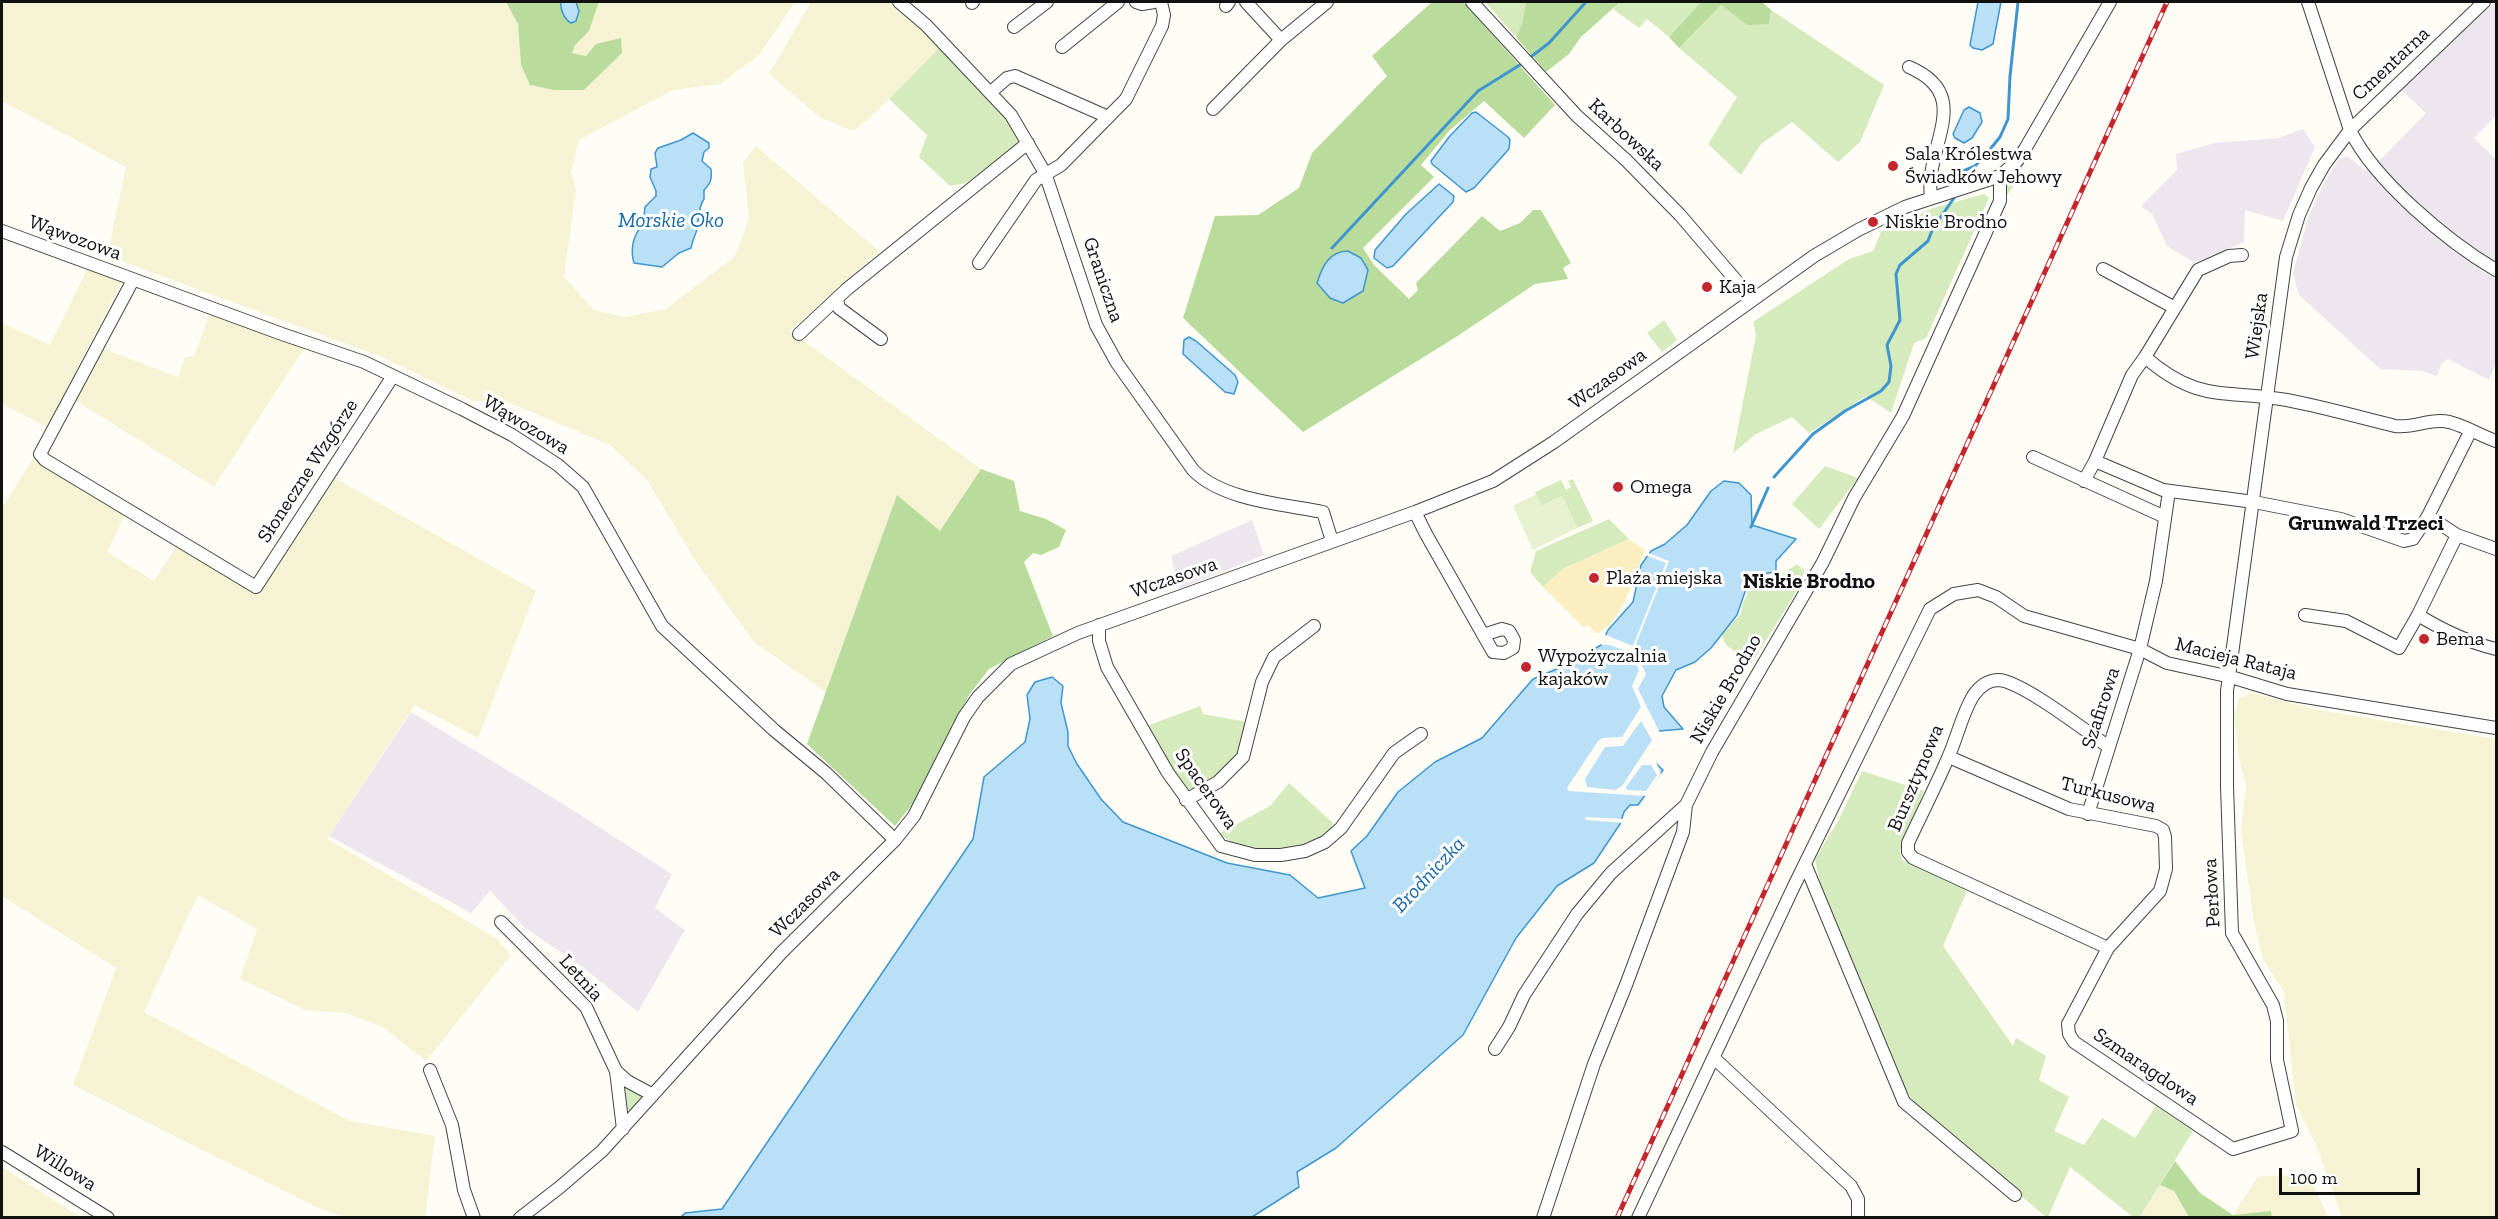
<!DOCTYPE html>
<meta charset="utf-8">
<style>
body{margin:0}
#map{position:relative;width:2498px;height:1219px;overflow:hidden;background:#fffdf5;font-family:"Zilla Slab",serif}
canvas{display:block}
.frame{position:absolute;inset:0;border:3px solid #111;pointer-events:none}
.scale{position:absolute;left:2279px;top:1168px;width:141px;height:27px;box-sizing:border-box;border:3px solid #111;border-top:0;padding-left:8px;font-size:18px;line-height:21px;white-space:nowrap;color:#111;-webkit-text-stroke:4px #fff;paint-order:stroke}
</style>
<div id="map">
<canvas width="2498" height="1219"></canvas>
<div class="frame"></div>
<div class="scale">100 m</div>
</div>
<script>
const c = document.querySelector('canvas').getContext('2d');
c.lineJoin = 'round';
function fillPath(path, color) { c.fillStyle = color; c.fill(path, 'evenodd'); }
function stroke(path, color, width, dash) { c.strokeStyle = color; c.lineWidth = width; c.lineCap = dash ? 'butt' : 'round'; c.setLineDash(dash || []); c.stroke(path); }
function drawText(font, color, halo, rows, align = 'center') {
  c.font = font + ' "Zilla Slab",serif'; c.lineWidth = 6; c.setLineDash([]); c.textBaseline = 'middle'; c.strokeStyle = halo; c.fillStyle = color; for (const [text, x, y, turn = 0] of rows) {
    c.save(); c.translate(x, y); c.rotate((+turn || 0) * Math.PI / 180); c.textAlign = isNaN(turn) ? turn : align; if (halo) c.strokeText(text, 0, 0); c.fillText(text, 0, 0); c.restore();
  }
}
const industrial = new Path2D(`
 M 2495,2 L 2496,116 L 2474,138 L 2496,159 L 2496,363 L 2489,380 L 2448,359 L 2442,363 L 2437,376 L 2422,371 L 2380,369 L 2299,295 L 2293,273 L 2308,218 L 2323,185 L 2339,159 L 2347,156 L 2365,170 L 2383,157 L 2426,113 L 2400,89 Z
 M 2303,129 L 2315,147 L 2283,221 L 2245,210 L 2244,242 L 2195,263 L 2167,246 L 2152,214 L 2141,206 L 2177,170 L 2176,154 L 2214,143 L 2279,138 Z
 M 1252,520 L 1264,555 L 1179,589 L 1171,556 Z
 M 411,712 L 560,802 L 672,874 L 655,908 L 685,930 L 638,1012 L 581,966 L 525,928 L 490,891 L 471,913 L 329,836 Z`);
const farmland = new Path2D(`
 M 2,2 L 506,2 L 518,24 L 521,65 L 554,90 L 584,90 L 622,53 L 620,38 L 586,56 L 572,53 L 575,45 L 589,31 L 599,2 L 795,2 L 759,55 L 720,84 L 673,90 L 579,140 L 571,172 L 576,189 L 564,277 L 594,310 L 625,317 L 666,309 L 735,256 L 749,219 L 743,162 L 756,146 L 879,251 L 790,331 L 981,469 L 940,532 L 897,496 L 827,693 L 754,642 L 696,562 L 647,480 L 610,445 L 505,401 L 473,401 L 382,357 L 107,256 L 126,167 L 2,101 Z
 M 811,2 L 891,2 L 941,46 L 871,117 L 853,131 L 821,118 L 769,74 Z
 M 88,268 L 122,282 L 47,427 L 2,404 L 2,323 L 50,345 Z
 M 210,314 L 220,315 L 305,347 L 214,487 L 73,399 L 101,348 L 178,377 L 185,357 L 194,356 Z
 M 34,456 L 126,513 L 107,552 L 154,581 L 178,544 L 252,589 L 331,476 L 536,591 L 478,738 L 415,705 L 327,839 L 496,938 L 511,955 L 426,1061 L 384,1028 L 346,1013 L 305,1010 L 240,979 L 257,929 L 198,895 L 144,1012 L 350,1121 L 435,1136 L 425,1217 L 343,1217 L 318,1208 L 73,1085 L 116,968 L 2,896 L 2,502 L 5,504 Z
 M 2251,693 L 2318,710 L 2496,739 L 2496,1217 L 2342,1217 L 2316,1145 L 2296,1104 L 2284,992 L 2263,959 L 2254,922 L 2241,832 L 2246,785 L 2239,758 L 2234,716 L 2239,698 Z
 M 2,1167 L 80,1217 L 2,1217 Z
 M 2309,1175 L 2328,1217 L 2272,1217 L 2271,1211 L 2233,1215 L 2258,1176 Z
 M 2160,1185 L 2174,1191 L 2189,1217 L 2140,1218 Z`);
const green = new Path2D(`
 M 1485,2 L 1526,2 L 1522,24 L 1516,37 Z
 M 1620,2 L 1701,2 L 1669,37 L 1647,19 L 1639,28 L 1613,9 Z
 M 1721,5 L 1769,24 L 1771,10 L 1884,85 L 1860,142 L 1838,162 L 1792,122 L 1761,144 L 1741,175 L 1708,144 L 1737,97 L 1679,48 Z
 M 941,46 L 991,95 L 1025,140 L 966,183 L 950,186 L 919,157 L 927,135 L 889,99 Z
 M 2027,157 L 2015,184 L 2005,198 L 2006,181 Z
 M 1984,194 L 1989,198 L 1926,338 L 1914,343 L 1891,413 L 1866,396 L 1809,433 L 1792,417 L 1756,434 L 1733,453 L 1756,335 L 1753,322 L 1849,259 L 1873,251 L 1881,232 L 1933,208 Z
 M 1664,320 L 1677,340 L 1662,352 L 1647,333 Z
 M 1825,466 L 1858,478 L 1819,529 L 1792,504 Z
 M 1573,479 L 1593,521 L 1577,528 L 1562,496 L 1541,506 L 1535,492 L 1561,480 L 1566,490 L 1571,487 L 1568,481 Z
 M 1609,519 L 1629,539 L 1563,569 L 1543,587 L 1530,572 L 1536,551 Z
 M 1797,564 L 1805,571 L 1792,599 L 1751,664 L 1725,644 L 1722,634 L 1741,614 L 1742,606 L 1749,589 L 1774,580 Z
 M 1200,706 L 1203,714 L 1247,722 C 1244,731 1243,742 1240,750 C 1233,765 1203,788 1187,790 L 1183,787 L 1147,726 Z
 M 1862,771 L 1924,791 L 1900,850 L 1902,860 L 1967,891 L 1943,946 L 2013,1046 L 2016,1038 L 2046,1056 L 2039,1080 L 2069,1097 L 2054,1131 L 2084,1145 L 2102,1118 L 2135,1138 L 2156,1106 L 2193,1131 L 2140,1217 L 2133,1217 L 2070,1167 L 2048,1217 L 2046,1217 L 1916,1106 L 1897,1074 L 1822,894 L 1815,859 L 1838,821 Z
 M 1289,783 L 1333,823 L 1328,835 L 1312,843 L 1283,851 L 1245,849 L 1218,834 L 1270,806 Z
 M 622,1087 L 641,1095 L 642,1100 L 632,1111 L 625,1109 Z`);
const forest = new Path2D(`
 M 506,2 L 599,2 L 589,31 L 575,45 L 572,53 L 586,56 L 596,44 L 621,38 L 622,53 L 584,90 L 554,90 L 530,85 L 521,65 L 518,24 Z
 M 1432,2 L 1463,2 L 1555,105 L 1524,138 L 1484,101 L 1449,131 L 1421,165 L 1434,177 L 1363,248 L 1374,265 L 1409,299 L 1418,290 L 1416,283 L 1482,216 L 1500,231 L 1520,223 L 1533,210 L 1541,210 L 1571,263 L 1563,268 L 1568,279 L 1535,284 L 1456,337 L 1303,432 L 1183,318 L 1215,216 L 1258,215 L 1299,188 L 1312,153 L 1387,76 L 1372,56 Z
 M 1526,2 L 1620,2 L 1581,37 L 1569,54 L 1546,72 L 1516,37 L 1522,24 Z
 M 1701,2 L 1762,2 L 1771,10 L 1769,24 L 1748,25 L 1721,5 L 1679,48 L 1669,37 Z
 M 981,469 L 1014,481 L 1020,511 L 1046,519 L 1066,530 L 1059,547 L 1041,555 L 1033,553 L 1024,562 L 1053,636 L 989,669 L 969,695 L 914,802 L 895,826 L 807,744 L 897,495 L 940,531 Z
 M 2175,1161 L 2200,1193 L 2233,1215 L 2271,1211 L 2272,1217 L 2189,1217 L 2174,1191 L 2160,1185 Z`);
const sand = new Path2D(`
 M 1629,539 L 1645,550 C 1636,573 1621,625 1596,634 L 1588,625 L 1584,628 L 1543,587 L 1563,569 Z`);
const pitch = new Path2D(`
 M 1536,494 L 1541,506 L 1562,496 L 1577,528 L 1533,550 L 1513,506 Z`);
const water = new Path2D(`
 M 561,2 L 576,2 L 579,11 L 576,21 L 571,23 C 564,19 560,9 561,2 Z
 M 1978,2 L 2001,2 L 1993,44 L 1982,50 L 1973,48 L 1970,45 Z
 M 1969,107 L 1980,113 L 1982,122 L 1972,138 L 1964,143 L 1955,138 L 1953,134 L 1964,110 Z
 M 1476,112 L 1508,137 L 1510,140 L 1509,149 L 1474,188 L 1466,192 L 1432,164 L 1431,161 L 1449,137 L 1472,113 Z
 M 693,133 L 709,143 L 709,148 L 704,152 L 702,161 L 711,169 C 712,179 711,183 704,190 L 704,199 C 698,207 699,219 697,229 C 696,235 692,240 691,248 L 679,253 L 662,267 L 634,263 C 630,250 633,234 643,225 L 645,207 L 656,196 L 656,191 L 650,177 L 651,169 L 657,167 L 655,153 L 658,148 L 681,140 Z
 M 1439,184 L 1454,196 L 1453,202 L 1393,266 L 1387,268 L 1374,258 L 1375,250 L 1406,214 Z
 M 1348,251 L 1361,258 L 1368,270 L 1363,291 L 1343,303 L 1330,298 L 1317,283 C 1322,267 1329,251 1348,251 Z
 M 1189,337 L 1196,341 L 1235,375 L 1238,382 L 1234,394 L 1225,392 L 1183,354 L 1184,340 Z
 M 1724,481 L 1739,483 L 1751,495 L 1752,525 L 1796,539 L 1776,561 L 1776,572 L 1755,575 L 1746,589 L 1737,615 L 1711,648 L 1695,662 L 1676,670 L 1662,696 L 1664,707 L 1683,729 L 1659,731 L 1646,754 L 1663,770 L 1638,805 L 1630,805 L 1624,812 L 1620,824 L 1594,863 L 1557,886 L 1516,938 L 1463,1035 L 1336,1148 L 1297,1172 L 1299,1187 L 1252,1217 L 680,1218 L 685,1213 L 722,1209 L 973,839 L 984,777 L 1025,742 L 1030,719 L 1027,695 L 1035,682 L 1052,677 L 1063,686 L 1061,703 L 1068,732 L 1068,746 L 1077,764 L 1101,799 L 1123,822 L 1227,863 L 1290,875 L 1318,898 L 1365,888 L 1351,851 L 1367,836 L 1398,792 L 1435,762 L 1482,738 L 1533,679 L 1566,665 L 1601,645 L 1608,630 L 1633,602 L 1641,565 L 1651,551 L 1665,544 L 1687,525 L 1711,491 Z`);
const pier = new Path2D(`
 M 1646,552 L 1669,561 L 1634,649 L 1646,674 L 1638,689 L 1660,733 L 1659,738 L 1650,754 L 1654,757 L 1661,774 L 1646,796 L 1568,791 L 1567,788 L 1598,741 L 1602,738 L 1622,737 L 1641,707 L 1632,686 L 1639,670 L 1631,653 L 1610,645 L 1596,644 L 1603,634 L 1633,646 L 1666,563 L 1645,555 ZM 1641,721 L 1652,740 L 1622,786 L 1615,790 L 1587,787 L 1585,779 L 1605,747 L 1623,746 ZM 1642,765 L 1651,765 L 1657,775 L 1646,791 L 1627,790 L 1626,787 Z
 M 1585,817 L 1625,819 L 1624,823 L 1586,820 Z`);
const stream = new Path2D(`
 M 1528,59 L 1549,43 L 1586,2
 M 1960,179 L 1961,172 L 1975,166 L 1987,153 L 2000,137 L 2008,119 L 2010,76 L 2018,2
 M 1332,248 L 1478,91 L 1523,63
 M 1774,477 L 1813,434 L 1845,411 L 1881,391 L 1889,382 L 1891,366 L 1887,345 L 1900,320 L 1896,274 L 1900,265 L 1928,241 L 1933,228 L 1954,198
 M 1751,527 L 1768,488`);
const minor = new Path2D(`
 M 899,2 L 926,25 L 1011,115 L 1045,173 L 1096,325 L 1117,363 L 1193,470 C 1222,500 1282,504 1323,512 L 1332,541
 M 1136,2 L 1142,4 L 1154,2
 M 1246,2 L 1281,40
 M 1472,2 L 1577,116 L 1626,160 L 1680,215 L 1752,299
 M 2308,2 L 2350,130 C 2374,180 2448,242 2496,270
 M 972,3 L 973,2
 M 1226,6 L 1229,2
 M 1014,27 L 1047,2
 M 1062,47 L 1118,2
 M 1909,67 C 1976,96 1924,145 1931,197
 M 991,92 L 1007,78 L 1015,76 L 1108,117
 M 1213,109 L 1281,40 L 1327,2
 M 2,231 L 282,334 L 364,362 L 462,409 L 512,435 L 558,465 L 583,487 L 662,626 L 774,730 L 826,773 L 895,840
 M 979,263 L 1036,180 L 1061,165 L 1126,99 L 1162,26 L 1164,15 L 1161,2
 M 2103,269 L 2175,308
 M 133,280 L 40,454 L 45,460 L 256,587 L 393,376
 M 837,299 L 839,308 L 881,339
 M 799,334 L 847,289 L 1028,143
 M 2145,357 C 2199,404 2225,389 2287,400 C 2323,407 2359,417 2395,426 C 2414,428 2426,420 2442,421 C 2456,421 2481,436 2496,441
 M 2033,457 L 2165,517
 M 2095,461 L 2163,490 L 2254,502 L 2341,519 L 2404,541 L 2413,539 L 2428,516 L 2457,535 L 2496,549
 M 2084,481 L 2095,461 L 2132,375 L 2145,357 L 2198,270 L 2229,256 L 2242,255
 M 1415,512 L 1426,534 L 1493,652 L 1504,653 L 1513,648 L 1514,640 L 1509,631 L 1502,629 L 1483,635
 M 2428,516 L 2470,432
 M 2305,615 L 2346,621 L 2399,648 L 2418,615 C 2444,631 2467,642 2496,649
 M 2418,615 L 2457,535
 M 1099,625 L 1099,641 L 1107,667 L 1168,773 L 1221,846 L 1255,855 L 1281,855 L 1305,851 L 1325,842 L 1341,828 L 1394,753 L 1421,734
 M 1949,757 L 2069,809 L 2156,826 L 2163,830 L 2165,837 L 2166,869 L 2160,891 L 2108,948 L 2068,1024 L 2069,1034 L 2074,1042 L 2233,1149 L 2292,1131 L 2277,1060 L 2277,1021 L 2273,1005 L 2232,933 L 2227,786 L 2227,691 L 2286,257 L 2299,215 L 2311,188 L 2324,165 L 2350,130 L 2484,2
 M 1186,800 L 1218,782 L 1243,757 L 1262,682 L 1274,657 L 1314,626
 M 2088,814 L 2140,649 L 2156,581 L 2169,491
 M 1805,864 L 1904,1102 L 2015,1195
 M 501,922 L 586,1007 L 616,1071 L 627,1081 L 653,1095
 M 2108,948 L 1913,858 L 1908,852 L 1908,843 C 1921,815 1935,788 1947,760 C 1957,739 1961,716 1973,696 C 1979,687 1988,680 1999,680 C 2023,682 2087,732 2109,747
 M 1495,1049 L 1509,1027 L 1524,995 L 1577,914 L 1611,873 L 1686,805 L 1712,752 L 1823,562 L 1854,498 L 1903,416 L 2000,201 L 2000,176
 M 1715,1059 L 1851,1186 L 1858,1199 L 1858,1218
 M 430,1070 L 452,1125 L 464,1190 L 474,1218
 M 616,1071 L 623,1129
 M 2,1152 L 108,1218
 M 520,1218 L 560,1187 L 602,1151 L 782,952 L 895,840 L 914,816 L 964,717 L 978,697 L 1011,664 L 1078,633 L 1415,512 L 1493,481 L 1554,442 L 1814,256 L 1858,230 L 1905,207 L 2000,176 L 2017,161 L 2025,149 L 2110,2
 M 1543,1218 L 1594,1064 L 1626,985 L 1683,832 L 1686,805
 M 1638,1218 L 1794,886 L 1930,609 L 1954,594 L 1978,590 L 1996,597 L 2024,616 L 2140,649 L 2167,663 L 2231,677 L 2287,694 L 2496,728`);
const rail = new Path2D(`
 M 1617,1218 L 2167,2`);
const markers = [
 [1893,166,6,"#c4262e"],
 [1873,222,6,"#c4262e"],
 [1707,287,6,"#c4262e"],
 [1618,487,6,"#c4262e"],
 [1594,578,6,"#c4262e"],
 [2424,639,6,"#c4262e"],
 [1526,667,6,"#c4262e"]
];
const streetNames = [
 ["Cmentarna",2391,64,-43],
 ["Karbowska",1626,135,43],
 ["Wąwozowa",75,238,20],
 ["Graniczna",1103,280,71],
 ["Wiejska",2257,326,-82],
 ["Wczasowa",1608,379,-36],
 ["Wąwozowa",526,425,31],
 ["Słoneczne Wzgórze",308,471,-57],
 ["Wczasowa",1174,578,-19],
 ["Macieja Rataja",2236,659,14],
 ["Niskie Brodno",1726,689,-60],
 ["Szafirowa",2101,708,-72],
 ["Bursztynowa",1916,778,-67],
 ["Spacerowa",1206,789,55],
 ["Turkusowa",2108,795,14],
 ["Perłowa",2212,893,-93],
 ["Wczasowa",805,903,-45],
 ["Letnia",581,978,48],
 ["Szmaragdowa",2146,1067,34],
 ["Willowa",65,1168,32]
];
const poiNames = [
 ["Sala Królestwa",1905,154],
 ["Świadków Jehowy",1905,177],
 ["Niskie Brodno",1885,222],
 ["Kaja",1719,287],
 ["Omega",1630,487],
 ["Plaża miejska",1606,578],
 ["Bema",2436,639],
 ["Wypożyczalnia",1538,656],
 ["kajaków",1538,679]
];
const waterNames = [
 ["Morskie Oko",671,221],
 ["Brodniczka",1429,875,-47]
];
const neighbourhoodNames = [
 ["Grunwald Trzeci",2366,524],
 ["Niskie Brodno",1809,582]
];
fillPath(industrial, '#eee6ef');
fillPath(farmland, '#f6f3d4');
fillPath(green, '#d5ebbd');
fillPath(forest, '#b9dc9c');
fillPath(sand, '#fbeec1');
fillPath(pitch, '#e6f2cf');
fillPath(water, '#b9e0f7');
stroke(water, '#3f96cf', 1.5);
fillPath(pier, '#fffdf5');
stroke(stream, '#3f96cf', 3);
stroke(minor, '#444', 14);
stroke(minor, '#fff', 12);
stroke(rail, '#c4262e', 5);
stroke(rail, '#fff', 3, [9]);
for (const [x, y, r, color] of markers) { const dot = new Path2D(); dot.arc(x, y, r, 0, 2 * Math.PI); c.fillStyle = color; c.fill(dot); stroke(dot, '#fff', 2); }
drawText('20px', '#111', '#fff', streetNames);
drawText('20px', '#111', '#fff', poiNames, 'left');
drawText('italic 21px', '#1768a6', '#fff', waterNames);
drawText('bold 21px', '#111', '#fff', neighbourhoodNames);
</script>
